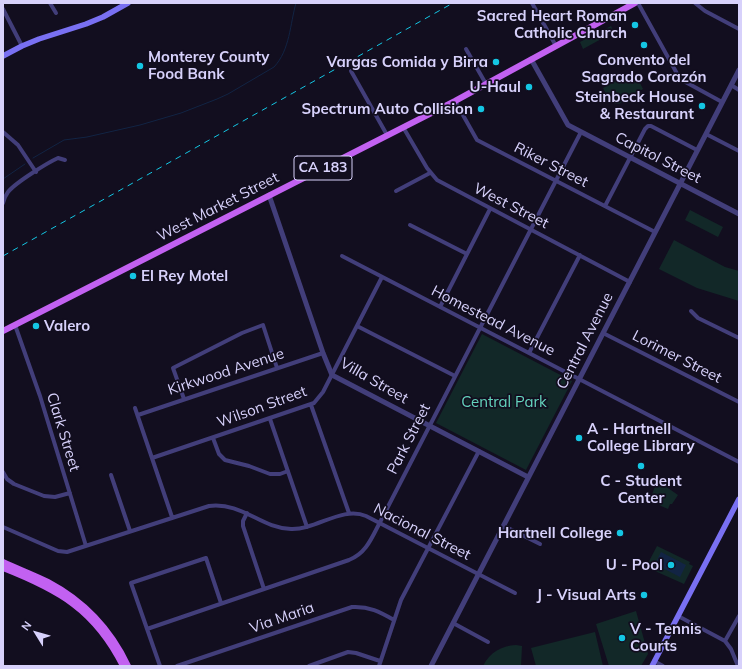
<!DOCTYPE html>
<meta charset="utf-8">
<style>
body{margin:0}
#map{position:relative;width:742px;height:669px;overflow:hidden;background:#120e1f;font-family:Mulish,sans-serif}
canvas{display:block}
.frame{position:absolute;inset:0;border:4px solid #d7d1fb;pointer-events:none}
.north{position:absolute;left:16px;top:613px;width:40px;height:40px;-webkit-text-stroke:3px #120e1f;paint-order:stroke;rotate:307deg;font-size:11px;font-weight:700;line-height:16px;text-align:center;color:#d7d1fb}
.north::after{content:'';display:block;margin:auto;width:14px;height:18px;background:#d7d1fb;clip-path:polygon(50% 0,100% 100%,50% 72%,0 100%)}
</style>
<div id="map">
<canvas width="742" height="669"></canvas>
<div class="frame"></div>
<div class="north">N</div>
</div>
<script>
const c = document.querySelector('canvas').getContext('2d');
c.lineJoin = 'round';
function fillPath(path, color) { c.fillStyle = color; c.fill(path, 'evenodd'); }
function stroke(path, color, width, dash) { c.strokeStyle = color; c.lineWidth = width; c.lineCap = dash ? 'butt' : 'round'; c.setLineDash(dash || []); c.stroke(path); }
function drawText(font, color, halo, rows, align = 'center') {
  c.font = font + ' Mulish,sans-serif'; c.lineWidth = 3.5; c.setLineDash([]); c.textBaseline = 'middle'; c.strokeStyle = halo; c.fillStyle = color; for (const [text, x, y, turn = 0] of rows) {
    c.save(); c.translate(x, y); c.rotate((+turn || 0) * Math.PI / 180); c.textAlign = isNaN(turn) ? turn : align; if (halo) c.strokeText(text, 0, 0); c.fillText(text, 0, 0); c.restore();
  }
}
const green = new Path2D(`
 M 611,26 L 614,32 L 583,49 L 580,42 Z
 M 631,73 L 636,75 L 643,89 L 619,104 L 615,104 L 609,100 L 603,88 Z
 M 690,210 L 723,227 L 718,237 L 685,220 Z
 M 674,240 L 725,267 L 739,271 L 739,301 L 697,288 L 659,269 Z
 M 482,334 L 572,381 L 526,470 L 436,423 Z
 M 659,476 L 665,486 L 678,495 L 672,504 L 670,504 L 668,509 L 661,506 L 651,497 Z
 M 657,546 L 690,562 L 689,564 L 693,566 L 684,584 L 646,567 Z
 M 636,611 L 648,654 L 641,666 L 609,666 L 596,624 Z
 M 595,632 L 603,666 L 536,666 L 531,648 Z
 M 516,645 L 522,646 L 521,666 L 483,666 C 490,652 501,646 516,645 Z`);
const water = new Path2D(`
 M 661,552 L 686,565 L 680,577 L 655,564 Z`);
const stream = new Path2D(`
 M 33,158 L 64,140 L 87,137 L 140,125 L 181,113 L 217,99 L 228,94 L 274,67 C 290,50 290,24 296,3
 M 3,179 L 25,164`);
const minor = new Path2D(`
 M 50,3 L 56,13
 M 532,3 L 556,46
 M 638,3 L 680,79 L 722,102
 M 695,3 L 705,11 L 739,29
 M 3,9 L 22,46
 M 466,49 L 486,84
 M 351,71 L 387,135
 M 731,85 L 739,90
 M 455,101 L 477,140 L 655,232
 M 403,127 L 427,168 L 437,180 L 630,282
 M 3,132 L 18,145 L 36,172
 M 706,134 L 739,151
 M 396,191 L 430,173
 M 3,203 C 4,199 5,196 8,192 C 15,183 47,163 58,158 L 65,160
 M 605,206 L 645,129 L 648,126 L 651,126 L 697,150
 M 410,225 L 467,254
 M 342,256 L 739,462
 M 440,307 L 490,209
 M 691,311 L 698,318 L 739,338
 M 15,325 L 40,396 L 86,546
 M 357,326 L 455,376
 M 603,333 L 739,402
 M 529,353 L 580,255
 M 184,399 L 173,368 L 242,333 L 263,325 L 277,368
 M 311,405 L 349,513
 M 135,408 L 172,517
 M 138,415 L 323,353
 M 270,419 L 307,527
 M 213,438 L 219,454 L 225,460 L 249,466 L 270,474 L 280,474 L 288,471
 M 152,458 L 314,403 L 323,392 L 382,277
 M 3,472 L 7,479 L 14,484 L 44,496 L 55,497 L 70,493
 M 111,475 L 130,531
 M 247,513 L 243,521 L 243,526 L 264,589
 M 504,526 L 540,544
 M 3,527 L 58,551 L 67,552 L 209,506 C 243,502 260,528 291,529 C 316,530 342,506 366,516 L 515,593
 M 678,616 L 725,641 L 731,649 L 738,666
 M 453,623 L 488,642
 M 147,629 L 349,560 C 364,554 370,542 377,528 L 581,132
 M 725,641 L 739,616
 M 654,661 L 663,666
 M 160,666 L 131,583 L 206,558 L 221,603
 M 177,666 L 352,607 C 369,606 380,612 394,620
 M 309,666 L 348,652 L 356,653 L 380,661
 M 379,666 L 401,600 L 479,451`);
const tertiary = new Path2D(`
 M 531,59 L 568,125 L 739,214
 M 269,195 L 323,353 L 332,375 L 528,477
 M 431,666 L 739,70`);
const secondary = new Path2D(`
 M 3,56 L 22,46 L 39,39 L 86,24 L 103,17 L 128,3
 M 652,666 L 739,499`);
const primary = new Path2D(`
 M 3,331 L 455,101 L 635,3
 M 3,562 C 18,569 34,575 48,582 C 84,601 111,630 128,666
 M 3,568 C 59,590 95,610 123,666`);
const rail = new Path2D(`
 M 3,256 L 453,3`);
const markers = [
 [635,25,4,"#14c6e3"],
 [644,45,4,"#14c6e3"],
 [496,62,4,"#14c6e3"],
 [140,66,4,"#14c6e3"],
 [529,87,4,"#14c6e3"],
 [702,106,4,"#14c6e3"],
 [481,109,4,"#14c6e3"],
 [133,276,4,"#14c6e3"],
 [36,326,4,"#14c6e3"],
 [579,438,4,"#14c6e3"],
 [641,466,4,"#14c6e3"],
 [620,533,4,"#14c6e3"],
 [671,565,4,"#14c6e3"],
 [644,595,4,"#14c6e3"],
 [622,638,4,"#14c6e3"]
];
const shields = [
 [323,168,58]
];
const shieldNames = [
 ["CA 183",323,168]
];
const poiNames = [
 ["Sacred Heart Roman",627,16],
 ["Catholic Church",627,33],
 ["Monterey County",148,57,"left"],
 ["Food Bank",148,74,"left"],
 ["Convento del",644,60,"center"],
 ["Sagrado Corazón",644,77,"center"],
 ["Vargas Comida y Birra",488,62],
 ["U-Haul",521,87],
 ["Steinbeck House",694,97],
 ["& Restaurant",694,114],
 ["Spectrum Auto Collision",473,109],
 ["El Rey Motel",141,276,"left"],
 ["Valero",44,326,"left"],
 ["A - Hartnell",587,429,"left"],
 ["College Library",587,446,"left"],
 ["C - Student",641,481,"center"],
 ["Center",641,498,"center"],
 ["Hartnell College",612,533],
 ["U - Pool",663,565],
 ["J - Visual Arts",636,595],
 ["V - Tennis",630,629,"left"],
 ["Courts",630,646,"left"]
];
const streetNames = [
 ["Capitol Street",658,158,27],
 ["Riker Street",551,165,27],
 ["West Street",511,206,27],
 ["West Market Street",218,207,-27],
 ["Homestead Avenue",493,321,27],
 ["Central Avenue",585,341,-63],
 ["Lorimer Street",677,357,27],
 ["Kirkwood Avenue",226,372,-18],
 ["Villa Street",374,381,30],
 ["Wilson Street",262,407,-20],
 ["Clark Street",63,432,73],
 ["Park Street",409,439,-63],
 ["Nacional Street",422,532,27],
 ["Via Maria",282,618,-19]
];
const parkNames = [
 ["Central Park",504,402]
];
fillPath(green, '#122828');
fillPath(water, '#122444');
stroke(stream, '#122444', 1);
stroke(minor, '#423e7a', 4);
stroke(tertiary, '#423e7a', 5);
stroke(secondary, '#7970f2', 5.5);
stroke(primary, '#c261f1', 6);
stroke(rail, '#14c6e3', 1, [6, 5]);
for (const [x, y, r, color] of markers) { const dot = new Path2D(); dot.arc(x, y, r, 0, 2 * Math.PI); c.fillStyle = color; c.fill(dot); stroke(dot, '#120e1f', 1.5); }
for (const [x, y, w] of shields) { const box = new Path2D(); box.roundRect(x - w / 2, y - 12, w, 24, 3); c.fillStyle = '#120e1f'; c.fill(box); stroke(box, '#d7d1fb', 1); }
drawText('bold 14px', '#d7d1fb', null, shieldNames);
drawText('bold 15px', '#d7d1fb', '#120e1f', poiNames, 'right');
drawText('15px', '#d7d1fb', '#120e1f', streetNames);
drawText('15px', '#64d4bd', '#120e1f', parkNames);
</script>
